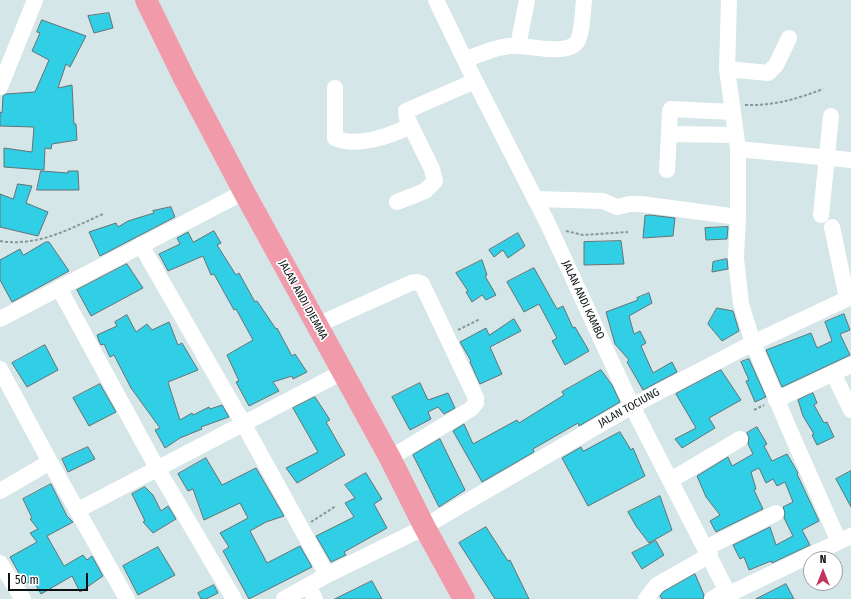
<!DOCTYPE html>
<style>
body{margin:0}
#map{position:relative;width:851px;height:599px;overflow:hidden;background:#d5e6e9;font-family:"Fira Sans Condensed",sans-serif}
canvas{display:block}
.north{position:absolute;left:803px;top:551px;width:40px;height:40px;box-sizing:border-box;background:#fff;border:1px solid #9ea0a1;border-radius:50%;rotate:0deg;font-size:11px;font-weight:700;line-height:16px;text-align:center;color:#0c1213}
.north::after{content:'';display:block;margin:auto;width:14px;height:18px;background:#c2335d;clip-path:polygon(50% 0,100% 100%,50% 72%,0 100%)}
.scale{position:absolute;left:8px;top:573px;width:80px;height:18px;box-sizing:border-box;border:2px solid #0c1213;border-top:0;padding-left:5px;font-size:12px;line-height:14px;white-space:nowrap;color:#0c1213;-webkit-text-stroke:3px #fff;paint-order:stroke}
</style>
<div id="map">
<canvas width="851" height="599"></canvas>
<div class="north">N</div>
<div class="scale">50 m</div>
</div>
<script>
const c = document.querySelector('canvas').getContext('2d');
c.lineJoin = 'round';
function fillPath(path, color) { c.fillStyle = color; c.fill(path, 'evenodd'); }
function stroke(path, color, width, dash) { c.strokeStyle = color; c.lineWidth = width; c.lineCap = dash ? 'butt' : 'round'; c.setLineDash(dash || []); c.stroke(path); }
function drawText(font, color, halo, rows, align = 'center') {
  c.font = font + ' "Fira Sans Condensed",sans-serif'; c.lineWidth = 3.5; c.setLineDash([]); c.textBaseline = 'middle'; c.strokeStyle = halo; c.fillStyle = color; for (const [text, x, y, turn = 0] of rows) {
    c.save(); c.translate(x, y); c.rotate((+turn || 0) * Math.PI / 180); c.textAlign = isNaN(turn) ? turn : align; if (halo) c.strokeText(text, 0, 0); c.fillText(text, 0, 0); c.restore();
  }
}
const building = new Path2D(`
 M 109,13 L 113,28 L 94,33 L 88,16 Z
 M 42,20 L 86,36 L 70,67 L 66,64 L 58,88 L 72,85 L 74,124 L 76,124 L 77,140 L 52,144 L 51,149 L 45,148 L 44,170 L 4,167 L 4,148 L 32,152 L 34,127 L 0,126 L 0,112 L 2,113 L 3,96 L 6,94 L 35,92 L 49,60 L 32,51 L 40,33 L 37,32 Z
 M 41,171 L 68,173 L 68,171 L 78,171 L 79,190 L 37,190 Z
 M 18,184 L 32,186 L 26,203 L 48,212 L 38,236 L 0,227 L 0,194 L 13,199 Z
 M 171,207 L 175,217 L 100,256 L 89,232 L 116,223 L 118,227 L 128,221 L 154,213 L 153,211 Z
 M 650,215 L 675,218 L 673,236 L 643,238 L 645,216 Z
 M 728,227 L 727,239 L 706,240 L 705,228 Z
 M 214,231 L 221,243 L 217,245 L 236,275 L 239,273 L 255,302 L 257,301 L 276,329 L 277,328 L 292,356 L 295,354 L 307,372 L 293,379 L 292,376 L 273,382 L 279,391 L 249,406 L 236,382 L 239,381 L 227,355 L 253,340 L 236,309 L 234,310 L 214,274 L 211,275 L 203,256 L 168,271 L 159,254 L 180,244 L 177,238 L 188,232 L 193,242 Z
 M 518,233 L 525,246 L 508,258 L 503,250 L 494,257 L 489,250 Z
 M 621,241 L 624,264 L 584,265 L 584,242 Z
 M 46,242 L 49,242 L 69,271 L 12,302 L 0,280 L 0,260 L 20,249 L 23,255 Z
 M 727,259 L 728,269 L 712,272 L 713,262 Z
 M 482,260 L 487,275 L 485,276 L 496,295 L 486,300 L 482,295 L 472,302 L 466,292 L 468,291 L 456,273 Z
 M 127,264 L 143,288 L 91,316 L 77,290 Z
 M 534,268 L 557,309 L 563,306 L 573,328 L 575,327 L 589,351 L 565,365 L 552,341 L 557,338 L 539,304 L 524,312 L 507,282 Z
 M 649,293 L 652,303 L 629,316 L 634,334 L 640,331 L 646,343 L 641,346 L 653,373 L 672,362 L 677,372 L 643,390 L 627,362 L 629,360 L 615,344 L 606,312 L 638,300 L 637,298 Z
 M 717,308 L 733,311 L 739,331 L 722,341 L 708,324 Z
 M 844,314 L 850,330 L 840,334 L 850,355 L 782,387 L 766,350 L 811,333 L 817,348 L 832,341 L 825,322 Z
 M 127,315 L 136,332 L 147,324 L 152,330 L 169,322 L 178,345 L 182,343 L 198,370 L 168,382 L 180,420 L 192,413 L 193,415 L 209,407 L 210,409 L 222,405 L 229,417 L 201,427 L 202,429 L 180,438 L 165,448 L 155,430 L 160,428 L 131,388 L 114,355 L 110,357 L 104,344 L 101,345 L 99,341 L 97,335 L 117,326 L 115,322 Z
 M 514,319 L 521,331 L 490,347 L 502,374 L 480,384 L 470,362 L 471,361 L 460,342 L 486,328 L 489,335 Z
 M 45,345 L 58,370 L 27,387 L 12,363 Z
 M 749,359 L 766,397 L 755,402 L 746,381 L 749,380 L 741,362 Z
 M 601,370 L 612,385 L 620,402 L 579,426 L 578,423 L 533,449 L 534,452 L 482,482 L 453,431 L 464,424 L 473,444 L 517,420 L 519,423 L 564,395 L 562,392 Z
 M 721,370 L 741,400 L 709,418 L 715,428 L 682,448 L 675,439 L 696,428 L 676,394 Z
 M 420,383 L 428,400 L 448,393 L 455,408 L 444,414 L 438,407 L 428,412 L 431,419 L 410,430 L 392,397 Z
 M 100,384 L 116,412 L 89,426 L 73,398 Z
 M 813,393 L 817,403 L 814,405 L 824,423 L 827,422 L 834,437 L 817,445 L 812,435 L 814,434 L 803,416 L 798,400 Z
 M 315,397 L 330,420 L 326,422 L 345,455 L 297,483 L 286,468 L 318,452 L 293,408 Z
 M 757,427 L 767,444 L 764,446 L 772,461 L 787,454 L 798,473 L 797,474 L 819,521 L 802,530 L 810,545 L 772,563 L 771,561 L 749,570 L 744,557 L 740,559 L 733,545 L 770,527 L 776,545 L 793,536 L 784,518 L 785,513 L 783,507 L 793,502 L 785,482 L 777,486 L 773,479 L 766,483 L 759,468 L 751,472 L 756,489 L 754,490 L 763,509 L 716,532 L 710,521 L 720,515 L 706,497 L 697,476 L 728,457 L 732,466 L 753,454 L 748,444 L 749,438 L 747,433 Z
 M 620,432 L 631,450 L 633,448 L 645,476 L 588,506 L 562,458 L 581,447 L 583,451 Z
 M 440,439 L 465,490 L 439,507 L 413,455 Z
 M 88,447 L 95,459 L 68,472 L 62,459 Z
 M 206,458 L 222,485 L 256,468 L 284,516 L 266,522 L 250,531 L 267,563 L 300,546 L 312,567 L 249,599 L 223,551 L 229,547 L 220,533 L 248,518 L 240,503 L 204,520 L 193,489 L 188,491 L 178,474 Z
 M 851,471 L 851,507 L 836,479 Z
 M 366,473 L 382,499 L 374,504 L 387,528 L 344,552 L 346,555 L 331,562 L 316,536 L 354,517 L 345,503 L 355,498 L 345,485 Z
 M 51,484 L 67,516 L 73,522 L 47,536 L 64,566 L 83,555 L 87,560 L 92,556 L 103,576 L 80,592 L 72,576 L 41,594 L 33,580 L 25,584 L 10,557 L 37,542 L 30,533 L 38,529 L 30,519 L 32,518 L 23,499 Z
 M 145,487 L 153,495 L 161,511 L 168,506 L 176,519 L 153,533 L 143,522 L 145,521 L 132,494 Z
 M 660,496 L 672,530 L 649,543 L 636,526 L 628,512 Z
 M 486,527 L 508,561 L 510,560 L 529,599 L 495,599 L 459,543 Z
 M 656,541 L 664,555 L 642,569 L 632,553 Z
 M 158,547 L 175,575 L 138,595 L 123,566 Z
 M 695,574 L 704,595 L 703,599 L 662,599 L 660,596 L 663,592 Z
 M 372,581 L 382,599 L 335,599 Z
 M 786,584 L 794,599 L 756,599 Z
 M 214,585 L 218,593 L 206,599 L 201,599 L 198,593 Z`);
const path = new Path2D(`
 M 745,105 C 773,106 797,99 823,89
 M 566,231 L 583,235 L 628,232
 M 0,241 C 38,247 69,229 103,214
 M 458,330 L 480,319
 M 754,410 L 764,405
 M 311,522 L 336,506`);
const minor = new Path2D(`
 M 436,0 L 475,81 L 547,222 L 632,406 L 731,599
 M 729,0 L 727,69 L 738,149 L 738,217 L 736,258 L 741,304 L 753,343 L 790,431 L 839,542
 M 518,46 L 527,0
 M 465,60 C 479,54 494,48 509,46 C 526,44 566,57 577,42 C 582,35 583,10 584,0
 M 727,69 L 768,73 L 776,65 L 789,38
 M 0,87 L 35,0
 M 335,88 L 335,138 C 357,148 390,136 410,126
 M 669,134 L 670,111 L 671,109 L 732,112
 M 738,149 L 851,160
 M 667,170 L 669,134 L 736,135
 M 535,199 L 603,201 L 617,207 L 630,204 L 641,204 L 738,217
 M 397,202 L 425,191 L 435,181 L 432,169 L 407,118 L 406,111 L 475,81
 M 821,215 L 831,116
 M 832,227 L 847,298
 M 141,245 L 243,423 L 327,575
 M 59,288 L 157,468 L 234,599
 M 0,319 L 244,192
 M 317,325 L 411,283 L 417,282 L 422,284 L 476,398 L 476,403 L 471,409 L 390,458
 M 0,369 L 50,462 L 127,599
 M 833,373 L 851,410
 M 776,400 L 851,365
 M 671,480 L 740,439
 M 0,491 L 50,462
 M 78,510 L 331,378
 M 706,548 L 776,513
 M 0,563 L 23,599
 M 308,586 L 315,599
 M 729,594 L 851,536
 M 284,599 L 327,575 L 415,532 L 632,406 L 753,343 L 851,297
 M 646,599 L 657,585 L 710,555
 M 712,599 L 727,590`);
const highway = new Path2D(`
 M 146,0 L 184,78 L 244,192 L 390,458 L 424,526 L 464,599`);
const streetNames = [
 ["JALAN ANDI DJEMMA",303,300,61],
 ["JALAN ANDI KAMBO",583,300,65],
 ["JALAN TOCIUNG",629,408,-29]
];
fillPath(building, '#30cfe6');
stroke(building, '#637274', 1);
stroke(path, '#899698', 2, [3, 2]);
stroke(minor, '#fff', 16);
stroke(highway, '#f09aaa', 22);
drawText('11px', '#0c1213', '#fff', streetNames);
</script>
